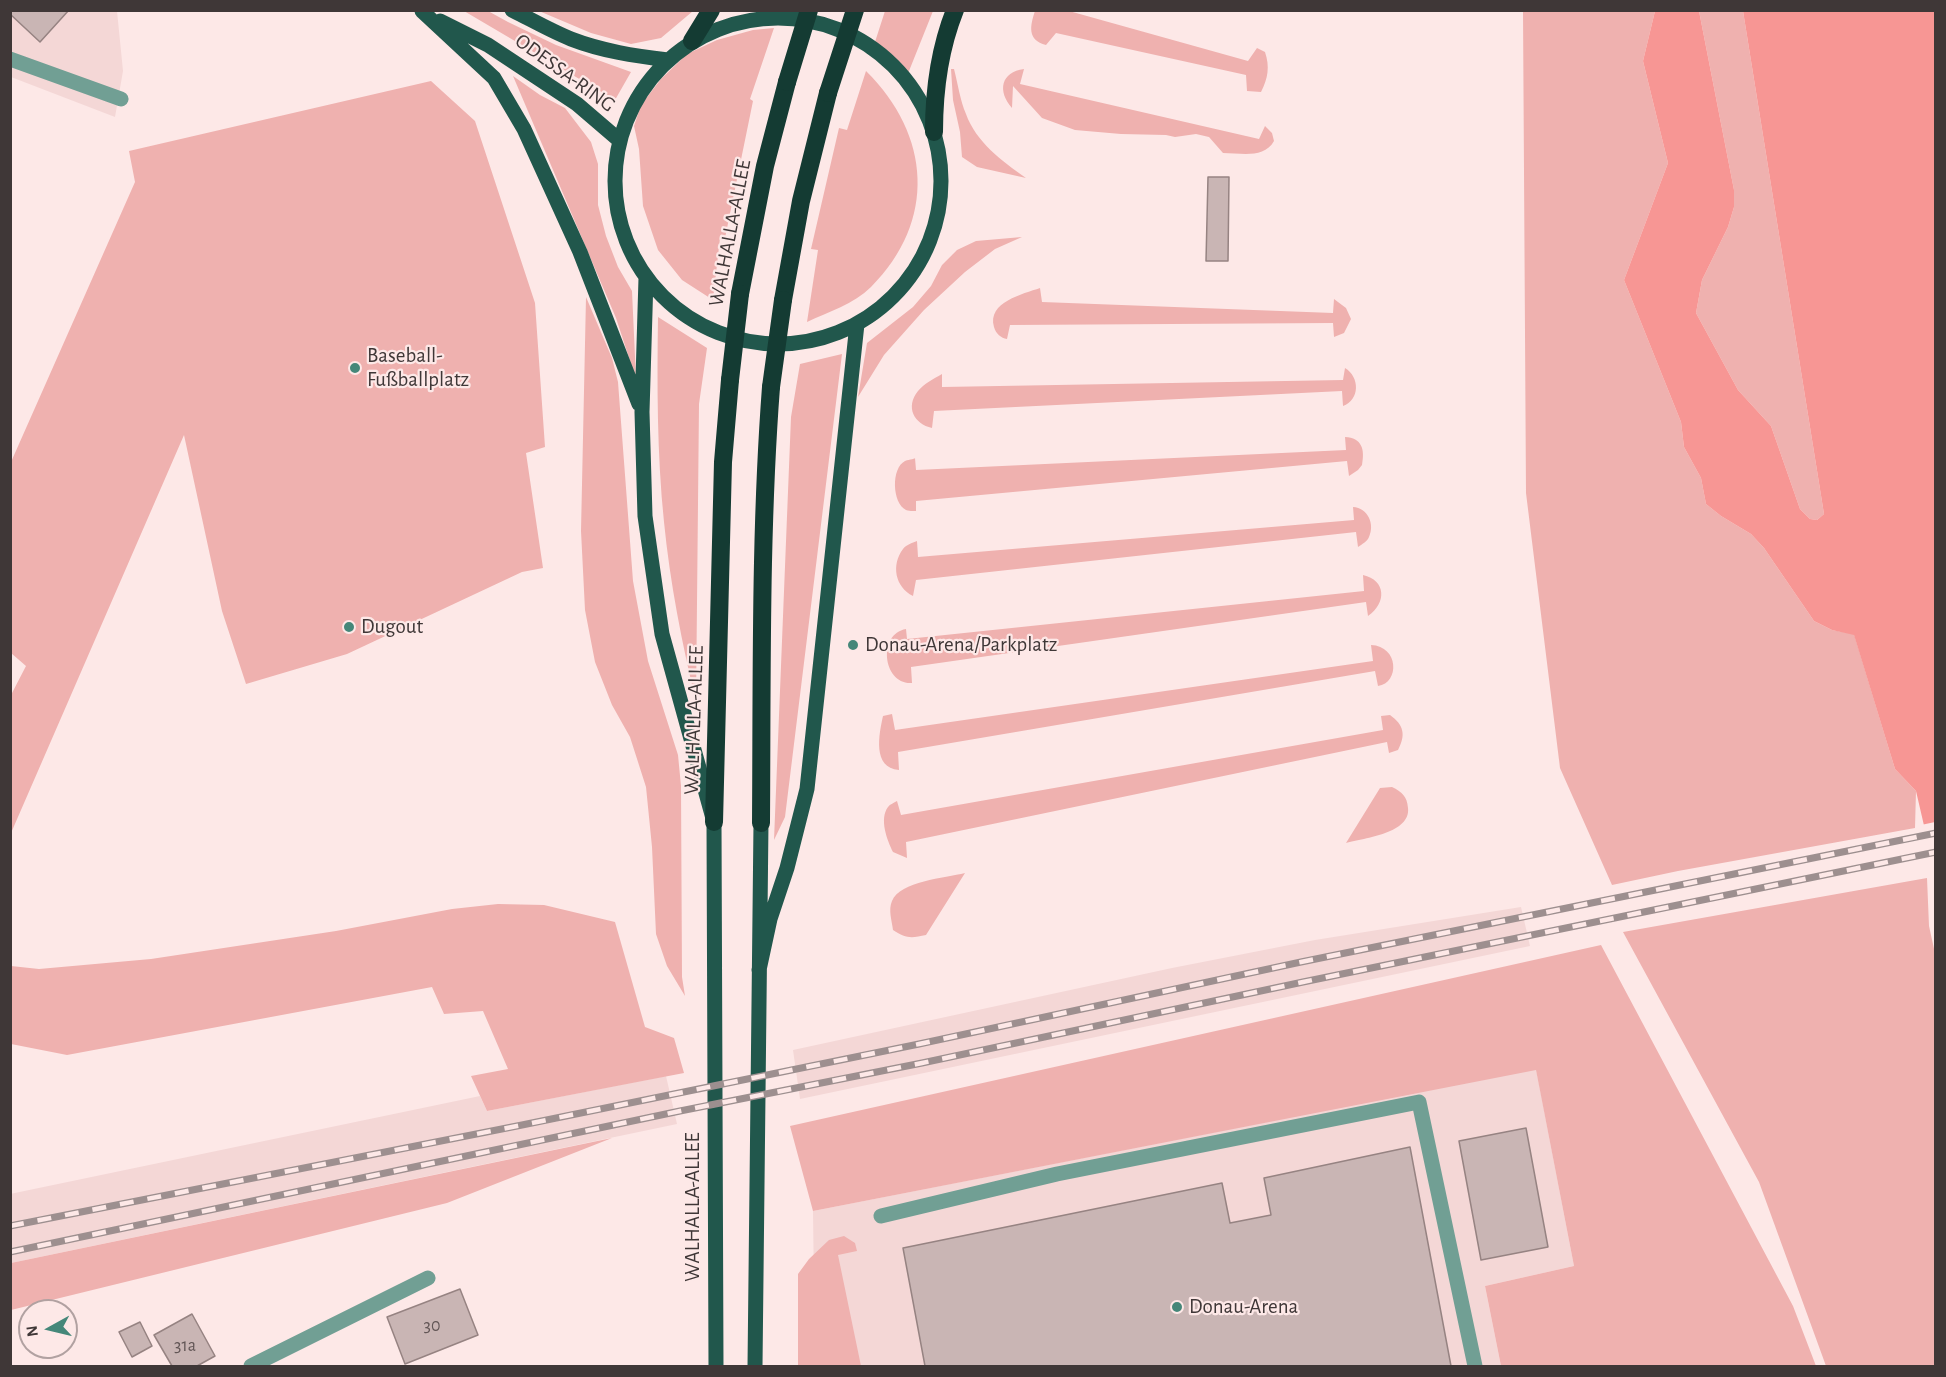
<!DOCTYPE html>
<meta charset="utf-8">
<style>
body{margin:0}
#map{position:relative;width:1946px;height:1377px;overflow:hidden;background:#fde8e7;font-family:"Alegreya Sans",sans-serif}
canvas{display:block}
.frame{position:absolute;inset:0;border:12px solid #3f3737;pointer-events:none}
.north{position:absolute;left:18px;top:1299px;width:60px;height:60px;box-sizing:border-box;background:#fde8e7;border:2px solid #b1a1a1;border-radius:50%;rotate:262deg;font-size:16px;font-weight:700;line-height:24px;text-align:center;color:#3f3737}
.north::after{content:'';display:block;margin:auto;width:21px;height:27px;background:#458779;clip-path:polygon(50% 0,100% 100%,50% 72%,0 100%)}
</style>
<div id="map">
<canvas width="1946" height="1377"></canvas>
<div class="frame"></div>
<div class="north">N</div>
</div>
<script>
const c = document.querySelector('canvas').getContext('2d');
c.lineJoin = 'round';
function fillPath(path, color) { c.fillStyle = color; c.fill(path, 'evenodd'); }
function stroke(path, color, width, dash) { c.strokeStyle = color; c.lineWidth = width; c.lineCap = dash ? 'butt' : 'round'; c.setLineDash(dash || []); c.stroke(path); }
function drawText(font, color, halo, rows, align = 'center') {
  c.font = font + ' "Alegreya Sans",sans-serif'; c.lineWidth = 4.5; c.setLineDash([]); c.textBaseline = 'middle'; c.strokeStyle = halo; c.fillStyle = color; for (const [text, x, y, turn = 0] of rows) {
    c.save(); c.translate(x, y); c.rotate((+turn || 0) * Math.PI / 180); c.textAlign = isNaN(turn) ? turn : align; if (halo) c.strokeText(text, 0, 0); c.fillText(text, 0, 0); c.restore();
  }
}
const built = new Path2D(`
 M 10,11 L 117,11 L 123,71 L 115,117 L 11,77 Z
 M 1521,907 L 1530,946 L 800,1099 L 793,1050 L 1172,968 L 1315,940 Z
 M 1536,1069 L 1574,1266 L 1485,1286 L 1501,1366 L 815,1366 L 813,1211 Z
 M 666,1076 L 677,1124 L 11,1263 L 10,1194 L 480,1096 L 487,1111 Z`);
const green = new Path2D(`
 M 464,11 L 488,11 L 508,22 L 556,45 L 631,72 L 615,100 Z
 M 539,11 L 693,11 L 661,38 L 631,44 L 591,33 Z
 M 885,11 L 933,11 L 907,76 L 875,42 Z
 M 1035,11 L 1069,11 L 1248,61 L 1257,48 L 1265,52 C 1270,67 1268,78 1261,92 L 1247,91 L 1246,75 L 1056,33 L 1046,45 C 1027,40 1030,26 1035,11 Z
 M 1523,11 L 1655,11 L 1643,61 L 1668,163 L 1624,280 L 1681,422 L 1684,447 L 1701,478 L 1706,504 L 1721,516 L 1751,534 L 1764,548 L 1814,621 L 1832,630 L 1854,634 L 1895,769 L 1916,791 L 1915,828 L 1678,871 L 1612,885 L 1560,768 L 1526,493 Z
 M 1699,11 L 1743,11 L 1824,514 L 1817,520 L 1810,519 L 1800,509 L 1771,426 L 1738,390 L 1696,313 L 1702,280 L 1728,227 L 1734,207 L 1734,190 Z
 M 774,28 L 750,99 L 753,101 L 725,238 L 720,238 L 713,300 L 682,280 L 658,250 L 643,206 L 639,149 L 634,126 L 641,105 L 661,79 L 687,54 L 717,40 L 753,30 Z
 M 951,69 L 954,69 C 958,84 960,100 966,114 C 976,142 1002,161 1026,178 L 977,167 L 962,157 L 960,132 L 953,100 Z
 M 1024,69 L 1020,84 L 1259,139 L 1265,126 L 1272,133 L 1274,141 C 1264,159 1241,153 1223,153 L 1209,137 L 1196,134 L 1175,137 L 1166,135 L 1121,134 L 1075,130 L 1042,118 L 1013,86 L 1012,108 C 997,91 1001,72 1024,69 Z
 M 866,71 C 931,135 937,221 871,287 C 854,304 828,312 807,322 L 818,250 L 811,249 L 839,128 L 847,130 Z
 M 513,76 L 540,95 L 565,108 L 591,142 L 598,164 L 598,205 L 606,236 L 618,267 L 632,291 L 636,379 L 616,318 Z
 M 431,81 L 475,121 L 535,303 L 545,447 L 526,453 L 543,568 L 522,572 L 347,654 L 246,684 L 222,611 L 184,435 L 11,833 L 11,695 L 26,666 L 11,653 L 11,462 L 135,182 L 129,151 Z
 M 1022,237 L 995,249 L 965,272 L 924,310 L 884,355 L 858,397 L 867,343 L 913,307 L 931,286 L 942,265 L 957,250 L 976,241 Z
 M 1040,288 L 1042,302 L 1333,313 L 1334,299 L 1346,308 L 1351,319 L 1344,333 L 1334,337 L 1333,323 L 1010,325 L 1007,339 C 1001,338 996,334 994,327 C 987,302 1023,294 1040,288 Z
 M 586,297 L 612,358 L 618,382 L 633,581 L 648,661 L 678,755 L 681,786 L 682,977 L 685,996 L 667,966 L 656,934 L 652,847 L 646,787 L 630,737 L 612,705 L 595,662 L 585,610 L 581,531 Z
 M 658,317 L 707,348 L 699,404 L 696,702 C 682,643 670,583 664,522 C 657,454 657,385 658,317 Z
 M 842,354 L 785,817 L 774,840 L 791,417 L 800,364 Z
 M 1345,368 C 1360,377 1360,400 1343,406 L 1342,391 L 934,411 L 932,428 C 914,424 905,407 918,391 C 924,384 933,379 942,374 L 942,387 L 1343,380 Z
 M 1345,437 C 1362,438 1365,449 1362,465 L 1358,470 L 1349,476 L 1347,461 L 916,501 L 916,511 C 915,511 907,511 906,510 C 892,503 891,468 905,461 C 906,460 915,459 915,458 L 916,470 L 1346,450 Z
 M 1353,507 C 1368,508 1375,524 1369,537 C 1367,542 1362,544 1358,547 L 1356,532 L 916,580 L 913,596 C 895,587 891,565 903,549 C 906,545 912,543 917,541 L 918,557 L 1354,520 Z
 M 1363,575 C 1386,580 1387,603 1368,616 L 1366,602 L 911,667 L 912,683 C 883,685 877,634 906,629 L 907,639 L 1364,591 Z
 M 1371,645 C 1399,646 1400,683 1378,686 L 1375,671 L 898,752 L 899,770 C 872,768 879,734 883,716 L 892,714 L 895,730 L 1373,661 Z
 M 1390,715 C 1404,725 1406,735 1398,750 L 1389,753 L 1387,742 L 906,842 L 907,858 L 893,852 C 887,840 879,819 888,807 C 890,804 894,803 897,801 L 901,815 L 1383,730 L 1381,716 Z
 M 1392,787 C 1402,792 1407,796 1408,808 C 1411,833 1365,838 1346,843 L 1380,788 Z
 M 965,873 L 926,935 C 912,938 906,939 893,930 C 892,921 888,910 892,901 C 900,881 945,878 965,873 Z
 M 1927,878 L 1929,926 L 1936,958 L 1935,1366 L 1826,1366 L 1759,1182 L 1623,932 Z
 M 498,904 L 544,905 L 615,922 L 645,1027 L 674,1038 L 684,1073 L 487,1111 L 471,1076 L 508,1069 L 483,1011 L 444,1014 L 432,987 L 67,1055 L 11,1044 L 11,966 L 39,969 L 151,959 L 336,931 L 452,909 Z
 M 1601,945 L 1793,1306 L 1816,1366 L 1501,1366 L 1485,1286 L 1574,1266 L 1536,1070 L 813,1211 L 790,1126 Z
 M 612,1138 L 447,1203 L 11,1310 L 11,1263 Z
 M 844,1236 L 855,1243 L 857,1251 L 838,1255 L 861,1366 L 798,1366 L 798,1274 L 809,1259 L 829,1240 Z`);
const water = new Path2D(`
 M 1655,11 L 1699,11 L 1734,190 L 1734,207 L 1728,227 L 1702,280 L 1696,313 L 1738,390 L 1771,426 L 1800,509 L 1810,519 L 1817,520 L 1824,514 L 1743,11 L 1935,11 L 1935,873 L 1916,791 L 1895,769 L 1854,635 L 1832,630 L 1814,621 L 1764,548 L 1751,534 L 1721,516 L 1706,504 L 1701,478 L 1684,447 L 1681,422 L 1624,280 L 1668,163 L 1643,61 Z`);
const pier = new Path2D(`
 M 1935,822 L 1935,871 L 1932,872 L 1921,825 Z`);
const building = new Path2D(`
 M 10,10 L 69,10 L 40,42 L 10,14 Z
 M 1208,177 L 1229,177 L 1228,261 L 1206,261 Z
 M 1526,1128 L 1548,1247 L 1481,1260 L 1459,1141 Z
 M 1410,1147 L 1451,1366 L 925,1366 L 903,1248 L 1222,1183 L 1230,1223 L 1271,1215 L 1264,1178 Z
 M 460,1289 L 478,1335 L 405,1364 L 387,1317 Z
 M 192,1314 L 215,1356 L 197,1366 L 172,1366 L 154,1335 Z
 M 140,1322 L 152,1346 L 132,1357 L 119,1332 Z`);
const minor = new Path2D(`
 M 10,59 L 121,99
 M 881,1216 L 1057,1174 L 1419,1102 L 1475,1366
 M 251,1366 L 428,1278`);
const major = new Path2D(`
 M 512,10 C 532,20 551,31 571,39 C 602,51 635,56 668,60
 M 422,11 L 494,78 L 524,129 L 580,252 L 639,404
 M615 181a163 163 0 1 1 326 0a163 163 0 1 1-326 0Z
 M 440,21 L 488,45 L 577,104 L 619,140
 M 646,278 L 642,412 L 645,516 L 662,634 L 714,822 L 716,1366
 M 759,970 L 770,919 L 787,868 L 807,789 L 857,324
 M 755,1366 L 761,823`);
const highway = new Path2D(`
 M 692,41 L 711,10
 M 934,132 C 934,90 939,50 955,10
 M 740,294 L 765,166 L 787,82
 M 783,300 L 801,201 L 828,93
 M 714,822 L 723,462 L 730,380
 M 761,823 C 762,677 760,532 771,387`);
const rail = new Path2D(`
 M 10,1226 L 522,1125 L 919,1044 L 1301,962 L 1936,833
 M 10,1252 L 680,1111 L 922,1063 L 1303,982 L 1936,852`);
const highwayBridge = new Path2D(`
 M 787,82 L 809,10
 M 828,93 L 855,10
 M 730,380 L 740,294
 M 771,387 L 783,300`);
const markers = [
 [355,368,6,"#458779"],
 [349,627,6,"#458779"],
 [853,645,6,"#458779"],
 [1177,1307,6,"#458779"]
];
const numberNames = [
 ["30",432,1326],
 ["31a",185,1346]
];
const streetNames = [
 ["ODESSA-RING",565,73,36],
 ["WALHALLA-ALLEE",730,233,-79],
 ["WALHALLA-ALLEE",694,720,-88],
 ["WALHALLA-ALLEE",693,1207,-90]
];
const poiNames = [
 ["Baseball-",367,356],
 ["Fußballplatz",367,380],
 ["Dugout",361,627],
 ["Donau-Arena/Parkplatz",865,645],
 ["Donau-Arena",1189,1307]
];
fillPath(built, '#f4d7d6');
fillPath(green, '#efb1af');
fillPath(water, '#f79694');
fillPath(pier, '#fde8e7');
fillPath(building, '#c9b5b4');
stroke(building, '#968382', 1.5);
stroke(minor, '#719f94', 15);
stroke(major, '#21574c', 15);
stroke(highway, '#143b33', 18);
stroke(rail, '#9d8f8f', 7);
stroke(rail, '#fde8e7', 4.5, [14]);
stroke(highwayBridge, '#143b33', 18);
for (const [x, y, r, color] of markers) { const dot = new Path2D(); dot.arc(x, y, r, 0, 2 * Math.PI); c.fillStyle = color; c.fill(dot); stroke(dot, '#fde8e7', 2); }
drawText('18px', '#625656', null, numberNames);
drawText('21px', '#3f3737', '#fde8e7', streetNames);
drawText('21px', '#3f3737', '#fde8e7', poiNames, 'left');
</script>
